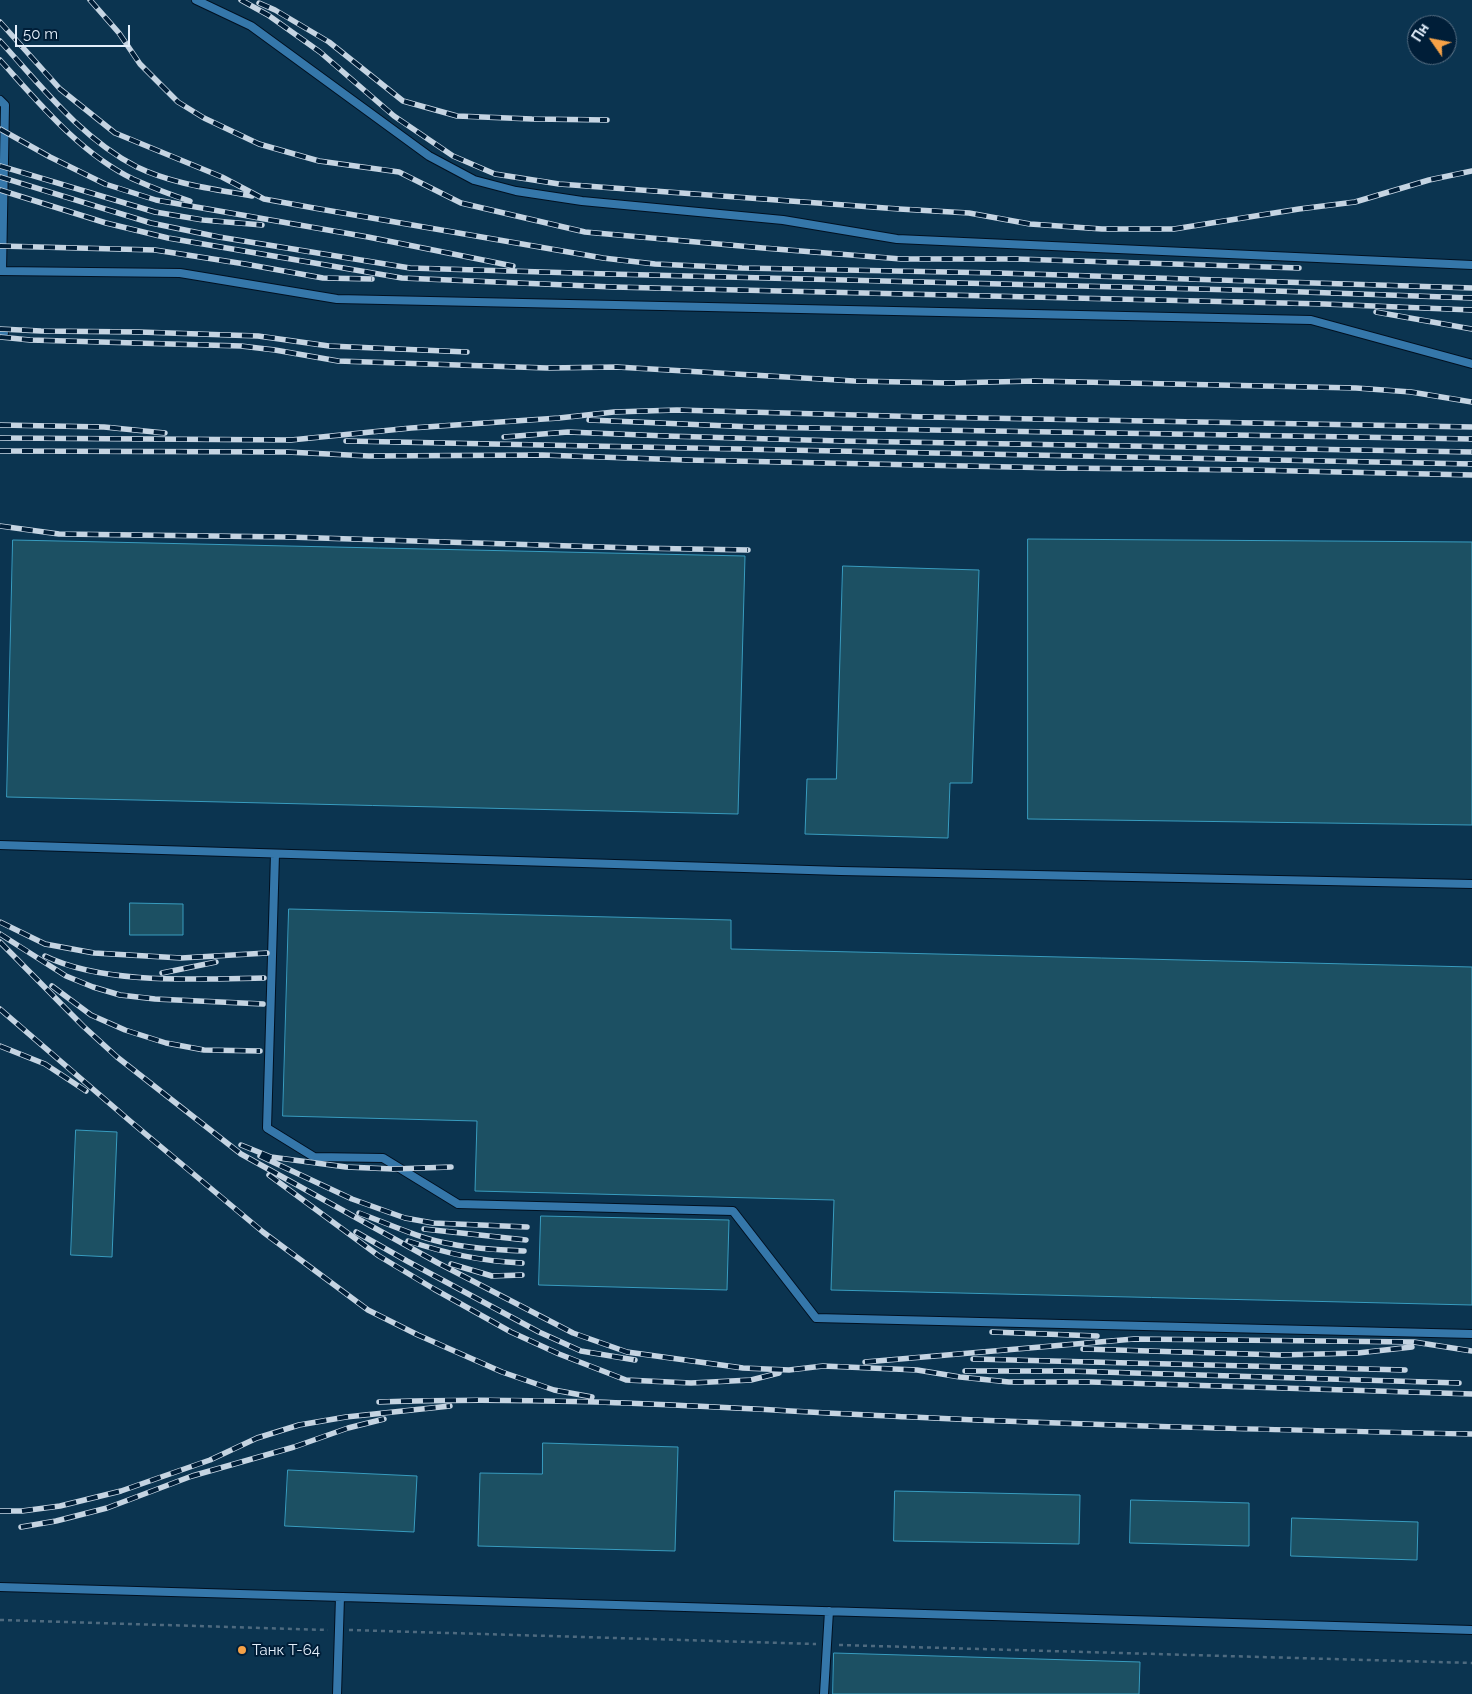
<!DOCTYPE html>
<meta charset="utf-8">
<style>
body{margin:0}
#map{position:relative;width:1472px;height:1694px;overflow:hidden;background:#042842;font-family:Raleway,sans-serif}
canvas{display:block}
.north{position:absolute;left:1407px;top:15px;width:50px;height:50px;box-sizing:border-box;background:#001e38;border:1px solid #5b7286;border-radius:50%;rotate:303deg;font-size:14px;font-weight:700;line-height:20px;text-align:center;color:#e3effb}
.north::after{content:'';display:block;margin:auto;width:18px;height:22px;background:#f6a247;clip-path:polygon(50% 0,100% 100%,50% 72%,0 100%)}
.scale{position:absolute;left:15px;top:25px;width:115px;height:22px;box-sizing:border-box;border:2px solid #e3effb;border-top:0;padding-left:6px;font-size:15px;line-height:18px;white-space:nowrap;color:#e3effb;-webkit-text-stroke:4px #001e38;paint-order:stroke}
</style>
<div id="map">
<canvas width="1472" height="1694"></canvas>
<div class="north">Пн</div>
<div class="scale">50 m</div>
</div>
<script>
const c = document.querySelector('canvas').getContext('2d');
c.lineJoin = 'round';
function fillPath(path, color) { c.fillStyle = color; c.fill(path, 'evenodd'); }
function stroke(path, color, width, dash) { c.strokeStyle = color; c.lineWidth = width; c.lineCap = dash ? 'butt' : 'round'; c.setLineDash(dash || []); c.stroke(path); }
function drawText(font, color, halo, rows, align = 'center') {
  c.font = font + ' Raleway,sans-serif'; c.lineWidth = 4; c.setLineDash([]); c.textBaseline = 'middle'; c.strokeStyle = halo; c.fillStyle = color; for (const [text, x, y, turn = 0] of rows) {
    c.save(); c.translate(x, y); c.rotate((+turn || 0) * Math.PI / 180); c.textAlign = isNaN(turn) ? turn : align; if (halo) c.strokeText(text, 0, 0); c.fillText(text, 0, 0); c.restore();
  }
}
const built = new Path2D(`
 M 0,0 L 1472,0 L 1472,1694 L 0,1694 ZM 1417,25 L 1447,25 L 1447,55 L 1417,55 Z`);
const building = new Path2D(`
 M 1028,539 L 1472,542 L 1472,825 L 1028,819 Z
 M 13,540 L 745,556 L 738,814 L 7,797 Z
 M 843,566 L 979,570 L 972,783 L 950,783 L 948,838 L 805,834 L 807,779 L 836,779 Z
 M 130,903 L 183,904 L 183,935 L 130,935 Z
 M 289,909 L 731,920 L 731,949 L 1472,967 L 1472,1305 L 831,1290 L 834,1200 L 475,1191 L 477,1121 L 283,1116 Z
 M 76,1130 L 117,1132 L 112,1257 L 71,1255 Z
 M 541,1216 L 729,1220 L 727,1290 L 539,1285 Z
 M 543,1443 L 678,1447 L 675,1551 L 478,1546 L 480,1473 L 542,1474 Z
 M 288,1470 L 417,1476 L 414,1532 L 285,1526 Z
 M 895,1491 L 1080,1495 L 1079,1544 L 894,1541 Z
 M 1131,1500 L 1249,1503 L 1249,1546 L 1130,1543 Z
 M 1292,1518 L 1418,1522 L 1417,1560 L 1291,1556 Z
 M 834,1653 L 1140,1662 L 1139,1694 L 833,1694 Z`);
const path = new Path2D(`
 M 0,1620 L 328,1630
 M 349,1630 L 816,1644
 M 839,1645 L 1472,1663`);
const service = new Path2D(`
 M 196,0 L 251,26 L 429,156 L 474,180 L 516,191 L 582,201 L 783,220 L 897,239 L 1472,265
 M 0,100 L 5,105 L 2,271
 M 0,271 L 180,273 L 337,299 L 1311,320 L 1472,364
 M 0,333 L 4,333
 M 0,845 L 841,871 L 1472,884
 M 275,854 L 267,1128 L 314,1157 L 383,1158 L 458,1204 L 733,1211 L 816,1318 L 1472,1334
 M 0,1587 L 1472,1630
 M 337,1694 L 340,1597
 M 824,1694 L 829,1611`);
const rail = new Path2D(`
 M 90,0 L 119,33 L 140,64 L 178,102 L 204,118 L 259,144 L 319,161 L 399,172 L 461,203 L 585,232 L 763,248 L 901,259 L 1016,259 L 1299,268
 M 241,0 L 268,15 L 320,52 L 394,116 L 453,156 L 495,174 L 559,184 L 899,209 L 969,213 L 1030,224 L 1102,229 L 1174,229 L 1299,209 L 1355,202 L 1429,180 L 1472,171
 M 259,3 L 275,10 L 329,42 L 403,101 L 457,116 L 532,119 L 607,120
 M 0,22 L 60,89 L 115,133 L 222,177 L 264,199 L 314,208 L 603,258 L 655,264 L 742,268 L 998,273 L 1472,288
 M 0,41 C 42,87 81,138 137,167 C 172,184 214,189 252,196
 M 0,60 C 39,103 80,153 133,179 C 151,187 171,195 190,201
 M 0,129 L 50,157 L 105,184 L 156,200 L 368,237 L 513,266
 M 0,166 L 155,212 L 203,220 L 262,225
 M 0,177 L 151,223 L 219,237 L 410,268 L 609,274 L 1275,291 L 1472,298
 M 0,190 L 106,223 L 168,238 L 402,278 L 613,287 L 1324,304 L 1472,310
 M 0,246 L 155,250 L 245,264 L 323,278 L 372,279
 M 1376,312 L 1472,329
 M 0,329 L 41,331 L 139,332 L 258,336 L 329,346 L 467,352
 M 0,337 L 30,340 L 241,346 L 275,350 L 338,361 L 547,368 L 617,367 L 854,381 L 950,383 L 1035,381 L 1356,388 L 1411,392 L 1472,402
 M 589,420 L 753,427 L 1472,439
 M 0,425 L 104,427 L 165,433
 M 504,437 L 568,432 L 666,436 L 842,441 L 1472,452
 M 0,438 L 291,440 L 411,428 L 559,418 L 614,412 L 677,410 L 927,417 L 1472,427
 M 346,441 L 1472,464
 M 0,451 L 287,452 L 369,456 L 542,455 L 686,460 L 1058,468 L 1250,470 L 1472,475
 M 0,526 L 59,534 L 288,537 L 634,548 L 748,550
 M 0,922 L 45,944 L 94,953 L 181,958 L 267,953
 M 0,934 L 66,976 L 93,987 L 120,995 L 155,999 L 263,1004
 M 0,942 L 83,1026 L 117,1057 L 241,1154 L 438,1263 L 573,1333 L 627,1352 L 743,1368 L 789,1370 L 823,1366 L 917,1370 L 960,1377 L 1009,1382 L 1091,1382 L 1472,1394
 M 45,956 C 104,985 199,979 264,978
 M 162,973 L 216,962
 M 52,986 L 91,1015 L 125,1030 L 166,1043 L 204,1050 L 260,1051
 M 0,1009 L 130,1121 L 263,1232 L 368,1310 L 418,1335 L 502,1372 L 554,1390 L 592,1397
 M 0,1046 L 45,1064 L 86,1091
 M 241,1145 L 271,1157 L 346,1167 L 393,1169 L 451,1167
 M 260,1156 L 352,1199 L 405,1218 L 433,1223 L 527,1227
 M 269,1175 L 379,1256 L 434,1289 L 511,1332 L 559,1354 L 626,1380 L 691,1383 L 751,1380 L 779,1373
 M 359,1213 C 389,1224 420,1239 451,1244 C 475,1249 500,1250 524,1251
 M 424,1229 L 526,1240
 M 356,1232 L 407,1261 L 539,1332 L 581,1351 L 635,1360
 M 408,1241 C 449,1254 480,1261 522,1263
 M 451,1264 L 492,1276 L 522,1275
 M 992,1332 L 1097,1336
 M 1083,1349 L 1281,1355 L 1358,1353 L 1412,1347
 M 973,1359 L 1405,1370
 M 865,1362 L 1134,1339 L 1414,1342 L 1472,1351
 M 965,1371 L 1069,1371 L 1459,1383
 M 379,1402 C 556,1395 735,1409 912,1417 C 1098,1426 1285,1430 1472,1434
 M 0,1511 L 22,1511 L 60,1506 L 121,1491 L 210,1460 L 257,1438 L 299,1425 L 346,1417 L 450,1406
 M 21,1527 L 56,1521 L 107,1508 L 192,1476 L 294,1447 L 348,1428 L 384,1419`);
const markers = [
 [242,1650,5,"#f6a247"]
];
const poiNames = [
 ["Танк Т-64",252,1650]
];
fillPath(built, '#0b3450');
fillPath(building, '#1c5063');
stroke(building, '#389cbf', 1);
stroke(service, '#001020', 10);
stroke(path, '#4e6a7f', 2.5, [4, 4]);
stroke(service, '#3577aa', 8);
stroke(rail, '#c5d4e2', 5.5);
stroke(rail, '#001e38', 4, [11]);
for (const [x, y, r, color] of markers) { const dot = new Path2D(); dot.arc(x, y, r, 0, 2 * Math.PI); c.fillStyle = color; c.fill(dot); stroke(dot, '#001e38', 2); }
drawText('15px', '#e3effb', '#001e38', poiNames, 'left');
</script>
